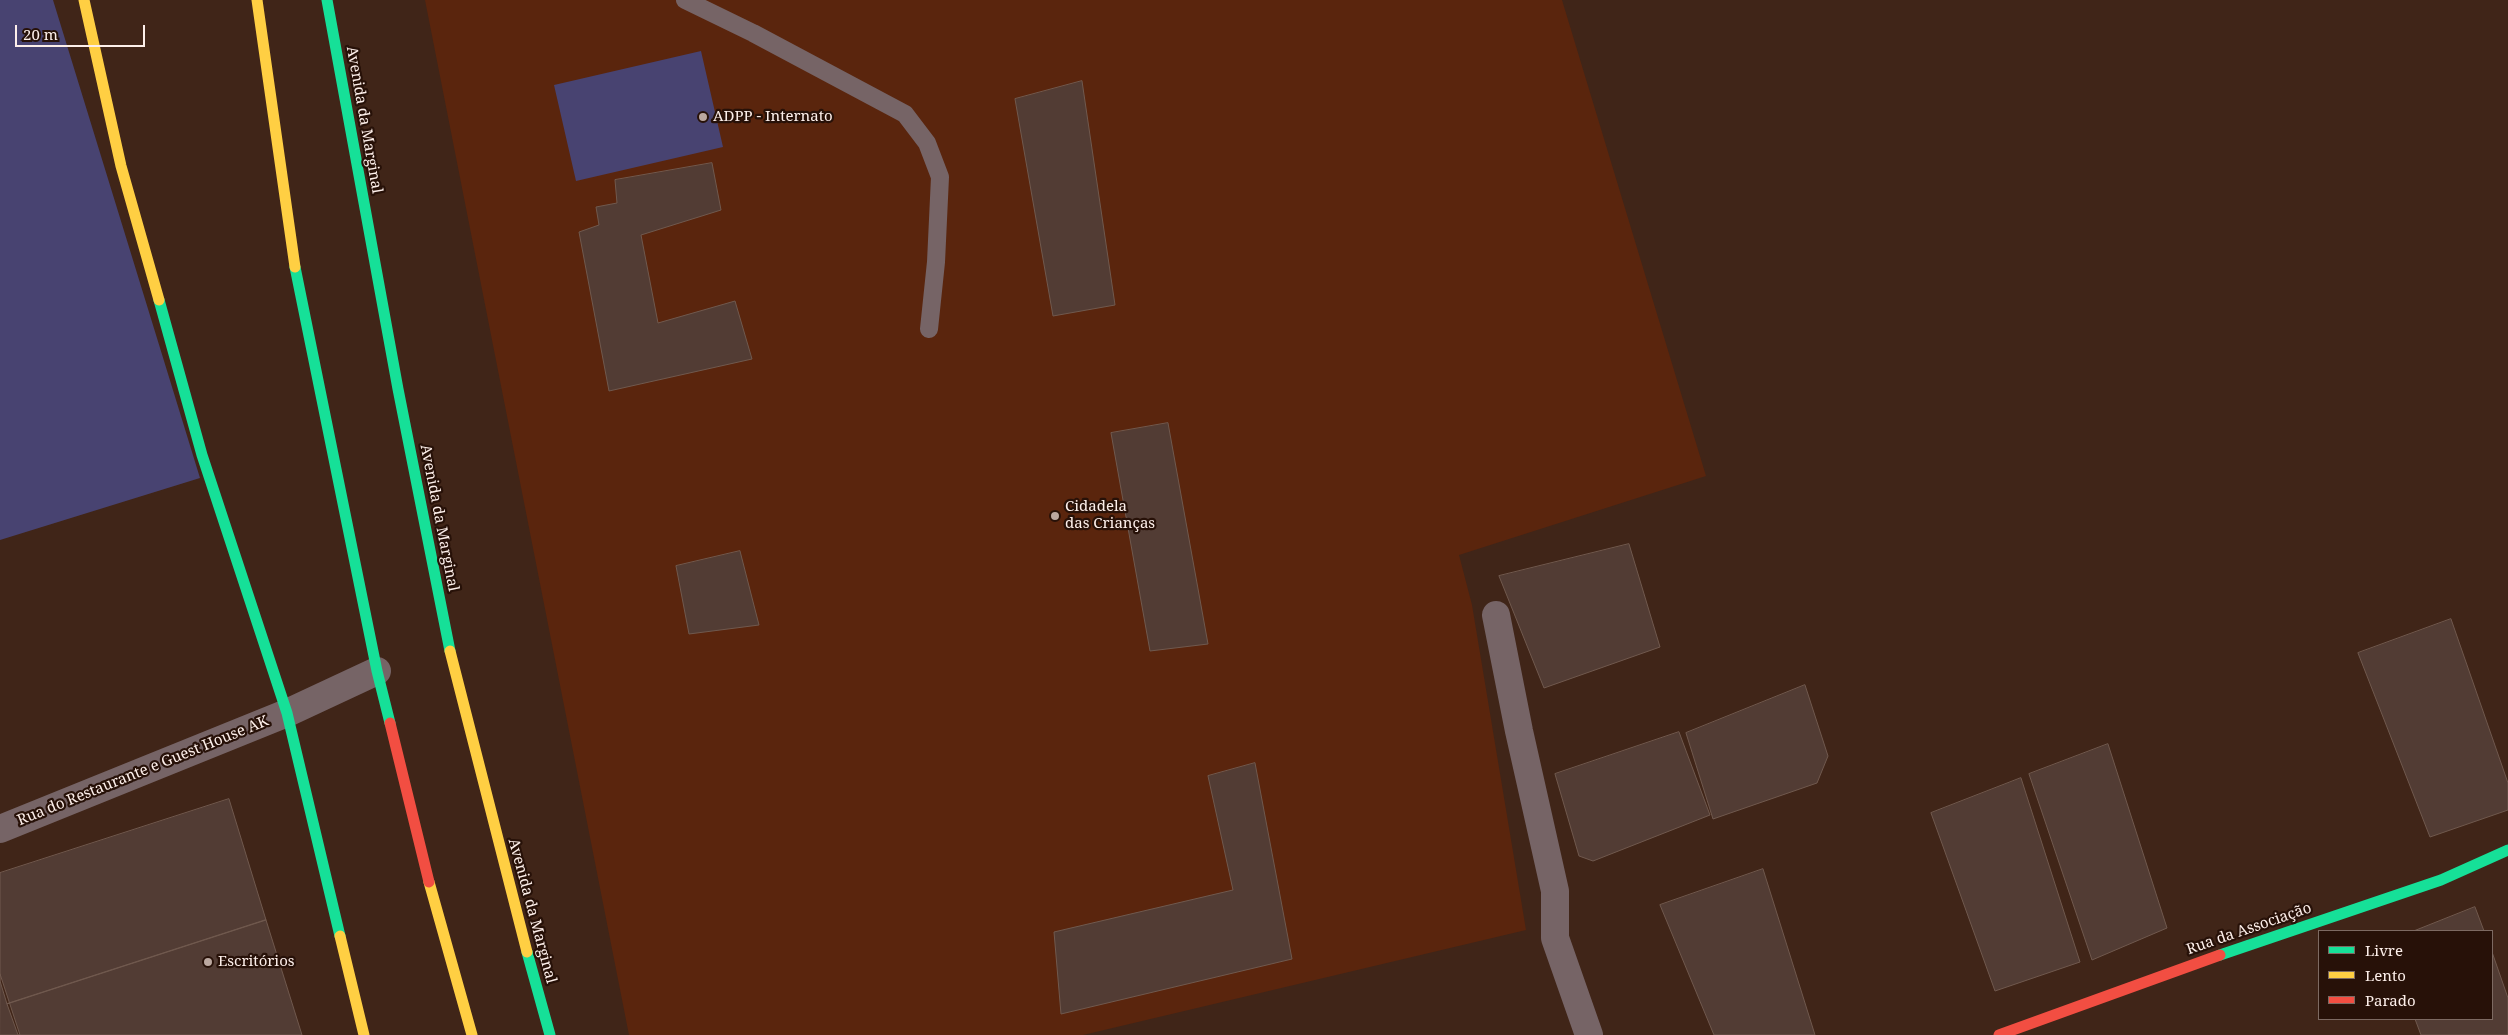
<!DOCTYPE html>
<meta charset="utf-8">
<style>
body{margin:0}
#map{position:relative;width:2508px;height:1035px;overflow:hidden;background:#402518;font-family:"Noto Serif",serif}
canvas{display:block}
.legend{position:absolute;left:2318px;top:930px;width:175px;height:90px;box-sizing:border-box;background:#271108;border:1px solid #7d6a62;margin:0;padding:6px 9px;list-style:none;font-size:15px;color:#fdefea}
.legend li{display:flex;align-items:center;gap:10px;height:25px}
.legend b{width:25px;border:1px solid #7d6a62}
.scale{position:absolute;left:15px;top:25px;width:130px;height:22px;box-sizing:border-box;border:2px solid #fdefea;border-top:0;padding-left:6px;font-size:15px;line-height:18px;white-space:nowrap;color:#fdefea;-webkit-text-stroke:4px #271108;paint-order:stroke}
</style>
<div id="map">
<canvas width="2508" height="1035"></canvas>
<ul class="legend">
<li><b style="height:6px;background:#16e098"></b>Livre</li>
<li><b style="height:6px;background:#ffcf43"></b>Lento</li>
<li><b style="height:6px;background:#f24e42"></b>Parado</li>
</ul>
<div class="scale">20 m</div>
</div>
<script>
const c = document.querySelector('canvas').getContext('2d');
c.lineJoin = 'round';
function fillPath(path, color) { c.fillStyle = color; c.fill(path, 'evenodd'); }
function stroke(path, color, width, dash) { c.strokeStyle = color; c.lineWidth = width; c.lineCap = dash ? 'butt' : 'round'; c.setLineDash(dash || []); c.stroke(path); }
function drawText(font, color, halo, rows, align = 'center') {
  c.font = font + ' "Noto Serif",serif'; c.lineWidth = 4.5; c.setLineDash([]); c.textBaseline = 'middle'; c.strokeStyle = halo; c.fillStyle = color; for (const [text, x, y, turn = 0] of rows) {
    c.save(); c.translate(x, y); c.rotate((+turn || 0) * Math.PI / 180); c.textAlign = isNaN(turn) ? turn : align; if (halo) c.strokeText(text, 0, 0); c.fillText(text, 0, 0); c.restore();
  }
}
const built = new Path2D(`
 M 425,0 L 1562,0 L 1706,476 L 1459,555 L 1472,605 L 1526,930 L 1083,1035 L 629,1035 Z`);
const green = new Path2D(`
 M 0,0 L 53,0 L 200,478 L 0,540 Z
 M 701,51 L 723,147 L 576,181 L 554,85 Z`);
const building = new Path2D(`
 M 1082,81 L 1115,305 L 1053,316 L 1015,99 Z
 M 712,163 L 721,210 L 641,235 L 658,323 L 735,301 L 752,359 L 609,391 L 579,232 L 599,225 L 596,207 L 617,203 L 615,180 Z
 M 1168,423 L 1208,644 L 1150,651 L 1111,433 Z
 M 1629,544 L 1660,647 L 1544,688 L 1499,576 Z
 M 740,551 L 759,625 L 689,634 L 676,566 Z
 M 2451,619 L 2508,783 L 2508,810 L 2430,837 L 2358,653 Z
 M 1805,685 L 1828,756 L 1817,783 L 1713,819 L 1686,733 Z
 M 1679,732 L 1710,815 L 1593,861 L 1579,856 L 1555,774 Z
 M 2108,744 L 2167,928 L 2092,960 L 2029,774 Z
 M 1255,763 L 1292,959 L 1061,1014 L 1054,932 L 1233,890 L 1208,776 Z
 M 2021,778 L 2080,962 L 1995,991 L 1931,813 Z
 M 229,799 L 266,920 L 7,1004 L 0,981 L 0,873 Z
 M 1763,869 L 1815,1035 L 1714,1035 L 1660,905 Z
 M 2475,907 L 2484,931 L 2414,931 Z
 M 266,920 L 302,1035 L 18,1035 L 7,1004 Z
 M 2492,952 L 2508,998 L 2508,1035 L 2421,1035 L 2415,1019 L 2492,1019 Z
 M 0,974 L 20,1035 L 0,1035 Z`);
const lane = new Path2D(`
 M 685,0 L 753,33 L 905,114 L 927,143 L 940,177 L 936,262 L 929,329`);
const street = new Path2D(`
 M 1496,615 L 1519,731 L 1555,891 L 1555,938 L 1589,1035
 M 0,829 L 287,713 L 377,671`);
const fast = new Path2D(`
 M 327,0 L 398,389 L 450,651
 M 295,267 L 377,671 L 390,723
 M 159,300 L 202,455 L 287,713 L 340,936
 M 527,952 L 550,1035
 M 2220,955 L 2441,880 L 2508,850`);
const slow = new Path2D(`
 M 84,0 L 121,166 L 159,300
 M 257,0 L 295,267
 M 450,651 L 527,952
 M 429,882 L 472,1035
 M 340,936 L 364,1035`);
const jam = new Path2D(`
 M 390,723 L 429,882
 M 1999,1035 L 2220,955`);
const markers = [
 [703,117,5,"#bba8a0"],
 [1055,516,5,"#bba8a0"],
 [208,962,5,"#bba8a0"]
];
const poiNames = [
 ["ADPP - Internato",713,117],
 ["Cidadela",1065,507],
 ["das Crianças",1065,524],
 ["Escritórios",218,962]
];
const streetNames = [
 ["Avenida da Marginal",364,120,80],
 ["Avenida da Marginal",439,518,79],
 ["Rua do Restaurante e Guest House AK",143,771,-22],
 ["Avenida da Marginal",532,911,75],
 ["Rua da Associação",2249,929,-19]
];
fillPath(built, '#5a250d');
fillPath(green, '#484371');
fillPath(building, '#523c34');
stroke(building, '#70594e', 1);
stroke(lane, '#766466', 18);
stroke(street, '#766466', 28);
stroke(fast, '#16e098', 11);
stroke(slow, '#ffcf43', 11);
stroke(jam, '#f24e42', 11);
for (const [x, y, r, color] of markers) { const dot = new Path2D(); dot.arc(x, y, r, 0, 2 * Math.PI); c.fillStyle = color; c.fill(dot); stroke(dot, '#271108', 2); }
drawText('15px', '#fdefea', '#271108', poiNames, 'left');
drawText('15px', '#fdefea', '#271108', streetNames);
</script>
